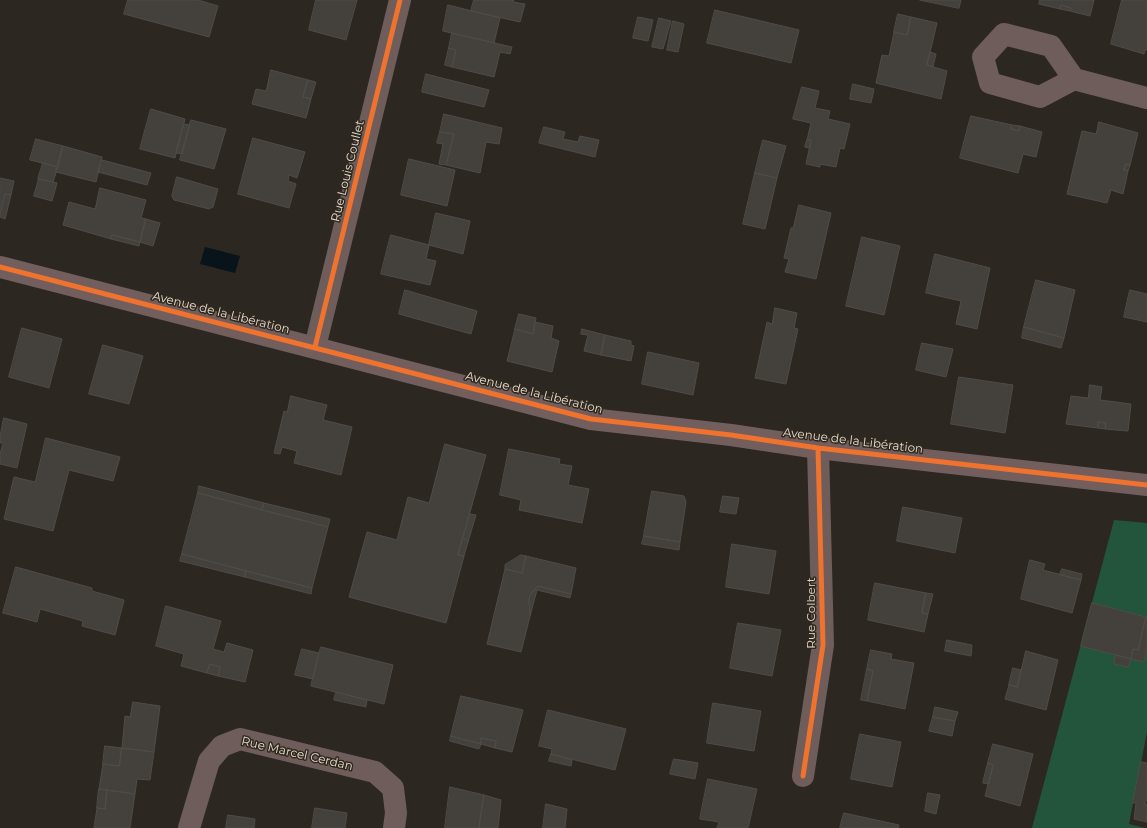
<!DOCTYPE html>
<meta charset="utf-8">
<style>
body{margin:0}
canvas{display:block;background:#2c2721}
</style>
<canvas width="1147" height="828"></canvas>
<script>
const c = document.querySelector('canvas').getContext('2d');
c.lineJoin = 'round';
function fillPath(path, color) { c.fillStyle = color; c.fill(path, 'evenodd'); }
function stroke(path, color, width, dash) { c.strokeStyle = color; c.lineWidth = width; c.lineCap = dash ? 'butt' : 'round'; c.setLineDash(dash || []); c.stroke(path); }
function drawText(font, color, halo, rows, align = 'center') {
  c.font = font + ' Montserrat,sans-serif'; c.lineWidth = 3; c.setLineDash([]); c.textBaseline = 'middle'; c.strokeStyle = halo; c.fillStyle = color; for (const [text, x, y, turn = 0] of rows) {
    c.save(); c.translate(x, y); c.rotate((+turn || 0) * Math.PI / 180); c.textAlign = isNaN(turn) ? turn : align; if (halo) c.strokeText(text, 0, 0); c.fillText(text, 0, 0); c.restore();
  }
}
const green = new Path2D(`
 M 1114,520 L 1147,523 L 1147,732 L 1129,824 L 1145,828 L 1032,828 Z`);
const water = new Path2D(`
 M 205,247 L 240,256 L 235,273 L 200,264 Z`);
const building = new Path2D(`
 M 128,0 L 198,0 L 218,6 L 209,37 L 124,14 Z
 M 316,0 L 357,0 L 346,40 L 309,30 Z
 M 474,0 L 514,0 L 513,2 L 525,4 L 520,22 L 471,11 Z
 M 920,0 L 961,0 L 959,8 Z
 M 1040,0 L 1094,0 L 1090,16 L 1070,11 L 1071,8 L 1061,5 L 1060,9 L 1039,4 Z
 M 1122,0 L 1147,0 L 1147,50 L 1145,50 L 1144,54 L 1111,44 Z
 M 448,5 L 500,18 L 494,43 L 443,31 Z
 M 1061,5 L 1071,8 L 1070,11 L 1060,9 Z
 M 715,10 L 799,30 L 791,63 L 707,43 Z
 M 898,14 L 911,17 L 907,35 L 894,32 Z
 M 638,17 L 653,20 L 648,41 L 633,38 Z
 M 911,17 L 937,23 L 927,65 L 947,71 L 941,99 L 876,83 L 882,55 L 889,56 L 894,32 L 907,35 Z
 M 659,18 L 671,21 L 663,49 L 652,47 Z
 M 673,21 L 684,24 L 678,52 L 667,50 Z
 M 452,33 L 512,47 L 510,54 L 500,52 L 494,77 L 452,67 L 456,50 L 449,48 Z
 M 449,48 L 456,50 L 452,67 L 445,65 Z
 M 930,52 L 936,54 L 933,67 L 927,65 Z
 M 271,70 L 308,80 L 303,97 L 311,99 L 306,118 L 252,104 L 256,89 L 266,91 Z
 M 426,74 L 489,90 L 484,107 L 422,92 Z
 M 308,80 L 316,82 L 311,99 L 303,97 Z
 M 853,84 L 874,89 L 871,103 L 850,99 Z
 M 802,87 L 819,91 L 815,108 L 830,111 L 828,119 L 850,124 L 844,149 L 840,148 L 836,167 L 820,164 L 820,167 L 806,164 L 811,140 L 807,140 L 811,123 L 793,119 Z
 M 151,109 L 185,119 L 175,158 L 140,149 Z
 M 444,114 L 502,128 L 499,144 L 486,142 L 480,173 L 446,165 L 454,134 L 440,132 Z
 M 971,116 L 1012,125 L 1011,129 L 1019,131 L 1020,126 L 1042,132 L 1036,157 L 1023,154 L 1018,173 L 960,158 Z
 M 191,120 L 226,129 L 214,169 L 180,160 Z
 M 1099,122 L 1138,133 L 1130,165 L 1126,164 L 1124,170 L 1128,171 L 1123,194 L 1111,190 L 1107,203 L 1067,194 L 1082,131 L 1096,134 Z
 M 184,124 L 190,125 L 182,154 L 176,153 Z
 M 1012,125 L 1020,126 L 1019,131 L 1011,129 Z
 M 544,127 L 565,132 L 563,139 L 578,142 L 580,136 L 599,140 L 595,157 L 539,143 Z
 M 440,132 L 454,134 L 446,165 L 439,164 L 443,144 L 437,143 Z
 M 253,138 L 305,152 L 297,178 L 289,175 L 288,181 L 296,184 L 289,208 L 238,194 Z
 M 36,139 L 63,146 L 58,167 L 30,160 Z
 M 763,140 L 786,146 L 777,178 L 755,173 Z
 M 807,140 L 811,140 L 810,148 L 805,147 Z
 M 63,146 L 102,157 L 96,182 L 56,172 Z
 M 409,159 L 455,170 L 447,206 L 401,195 Z
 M 102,160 L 151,173 L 147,185 L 98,172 Z
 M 43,163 L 58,167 L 53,182 L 38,179 Z
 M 1126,164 L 1130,165 L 1128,171 L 1124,170 Z
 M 755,173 L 777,178 L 765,229 L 743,224 Z
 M 177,177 L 218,189 L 213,207 L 209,209 L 174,200 L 172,196 Z
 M 0,178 L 14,181 L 11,195 L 5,194 L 0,214 Z
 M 39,179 L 57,183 L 52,201 L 34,196 Z
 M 100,188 L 146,200 L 141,218 L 146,219 L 140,242 L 112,235 L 111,239 L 63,225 L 69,202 L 95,209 Z
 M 5,194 L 11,195 L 5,219 L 0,217 Z
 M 799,205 L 831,213 L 816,279 L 785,272 L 789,259 L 784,258 L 791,228 L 793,228 Z
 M 436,213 L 470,221 L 463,254 L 429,245 Z
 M 146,219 L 160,223 L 153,246 L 140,242 Z
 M 112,235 L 140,242 L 139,246 L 111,239 Z
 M 391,235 L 429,245 L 426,259 L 436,261 L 430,285 L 381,274 Z
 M 862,237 L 900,246 L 884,315 L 846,306 Z
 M 935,254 L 990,268 L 977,329 L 956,324 L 961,301 L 926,293 Z
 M 1036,280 L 1075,290 L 1064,338 L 1024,327 Z
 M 405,290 L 477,311 L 471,334 L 399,314 Z
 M 1130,290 L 1147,294 L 1147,322 L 1124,317 Z
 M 775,308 L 797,313 L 794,328 L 798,329 L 786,384 L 755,378 L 767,322 L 772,324 Z
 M 519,314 L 536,318 L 533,334 L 515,329 Z
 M 535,322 L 553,326 L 551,338 L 559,341 L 552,372 L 507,361 L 515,329 L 533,334 Z
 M 1024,327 L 1064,338 L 1061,348 L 1022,338 Z
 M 22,328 L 62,339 L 49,388 L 9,377 Z
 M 582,329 L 605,335 L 601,355 L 584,351 L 588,335 L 581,334 Z
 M 605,335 L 631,341 L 631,345 L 634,346 L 631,361 L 601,355 Z
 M 922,343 L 953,349 L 946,377 L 916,370 Z
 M 103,345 L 143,356 L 129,404 L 89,394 Z
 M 648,352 L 699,363 L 693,395 L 642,384 Z
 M 959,377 L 1013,385 L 1005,433 L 951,424 Z
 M 1090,385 L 1102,387 L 1100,400 L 1131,404 L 1128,431 L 1105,429 L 1106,423 L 1098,422 L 1098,428 L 1066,424 L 1071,396 L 1088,398 Z
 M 291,396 L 327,405 L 323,420 L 352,427 L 341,475 L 294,463 L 297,451 L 282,447 L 280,454 L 274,453 L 284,411 L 287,412 Z
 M 4,418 L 27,424 L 17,468 L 0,464 L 0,454 L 3,443 L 0,443 L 0,437 Z
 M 1098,422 L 1106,423 L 1105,429 L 1098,428 Z
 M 46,438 L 120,457 L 113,481 L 69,470 L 53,531 L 4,519 L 14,477 L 35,482 Z
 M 445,444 L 486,455 L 458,555 L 464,556 L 446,623 L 349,597 L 367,532 L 397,540 L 408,497 L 429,503 Z
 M 509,449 L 560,459 L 559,464 L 572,466 L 568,485 L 589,489 L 582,523 L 519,510 L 521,500 L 500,495 Z
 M 199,486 L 264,503 L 262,510 L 198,493 Z
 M 652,491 L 684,496 L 686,502 L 680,542 L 644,536 Z
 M 198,493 L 328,527 L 312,588 L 182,554 Z
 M 723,496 L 739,498 L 736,514 L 720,512 Z
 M 264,503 L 330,519 L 328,527 L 262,510 Z
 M 903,507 L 962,518 L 955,553 L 897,541 Z
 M 470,514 L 476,515 L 468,542 L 463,537 Z
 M 644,536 L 680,542 L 679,550 L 642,544 Z
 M 463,537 L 468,542 L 464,556 L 458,555 Z
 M 732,544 L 776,551 L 769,594 L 726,587 Z
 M 182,554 L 246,571 L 245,577 L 180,561 Z
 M 521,555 L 526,556 L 522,573 L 505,569 L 505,565 Z
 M 526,556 L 576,568 L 571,594 L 538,586 L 530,595 L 529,600 L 530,616 L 521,652 L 487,644 L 505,569 L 522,573 Z
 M 1030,560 L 1045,564 L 1043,570 L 1081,580 L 1072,613 L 1021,599 Z
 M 16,567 L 92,588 L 92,591 L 124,600 L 115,635 L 82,626 L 83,621 L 40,609 L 37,622 L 3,613 Z
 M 1062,569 L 1082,574 L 1081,580 L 1060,575 Z
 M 246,571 L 312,588 L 311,594 L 245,577 Z
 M 875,583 L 926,593 L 922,613 L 928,614 L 924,632 L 868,620 Z
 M 538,586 L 571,594 L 570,598 L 537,590 L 530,616 L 529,600 L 530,595 Z
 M 926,593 L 933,594 L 928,614 L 922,613 Z
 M 1092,603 L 1146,617 L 1138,650 L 1133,649 L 1131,659 L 1081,646 Z
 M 166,606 L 221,621 L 213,649 L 224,652 L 227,643 L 253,650 L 245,682 L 218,676 L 220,667 L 210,664 L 207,673 L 181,666 L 184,654 L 156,646 Z
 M 1146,617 L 1147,618 L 1147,651 L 1144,662 L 1131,659 L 1133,649 L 1138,650 Z
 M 738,623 L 781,630 L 772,676 L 730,668 Z
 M 947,640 L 972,645 L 971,656 L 945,651 Z
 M 321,647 L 393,665 L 384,704 L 311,686 Z
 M 302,649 L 319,653 L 313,679 L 295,675 Z
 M 871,650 L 892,654 L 891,659 L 914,663 L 905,709 L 867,701 L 873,671 L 867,669 Z
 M 1026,651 L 1058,660 L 1046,710 L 1005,699 L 1009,685 L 1017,687 Z
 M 1116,655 L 1131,659 L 1128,667 L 1114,664 Z
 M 210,664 L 220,667 L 218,676 L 207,673 Z
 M 1013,668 L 1021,670 L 1017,687 L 1009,685 Z
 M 867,669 L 873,671 L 867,701 L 861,700 Z
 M 336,692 L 367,700 L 366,707 L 334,700 Z
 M 461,696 L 523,710 L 512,752 L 495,748 L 496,741 L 481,738 L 481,744 L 451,736 Z
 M 133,702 L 160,706 L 154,752 L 122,748 L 125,716 L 130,717 Z
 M 713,703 L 761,711 L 754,751 L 707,743 Z
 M 935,707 L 958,712 L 955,721 L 933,717 Z
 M 548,710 L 626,729 L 615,770 L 551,754 L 552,749 L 539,746 Z
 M 933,717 L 955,721 L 952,736 L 929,731 Z
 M 860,734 L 901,742 L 892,787 L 851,779 Z
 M 451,736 L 481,744 L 479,749 L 450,741 Z
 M 481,738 L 496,741 L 495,748 L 481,744 Z
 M 993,744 L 1033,754 L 1020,806 L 985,796 L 993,765 L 988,763 Z
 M 105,746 L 122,748 L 119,766 L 103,764 Z
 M 122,748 L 154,752 L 150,780 L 137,779 L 135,794 L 99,789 L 103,764 L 119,766 Z
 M 551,754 L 572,760 L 571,766 L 549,761 Z
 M 674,759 L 698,763 L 695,779 L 670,774 Z
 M 1141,762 L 1147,763 L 1147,800 L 1144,804 L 1147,804 L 1147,822 L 1134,819 L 1136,803 L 1133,803 Z
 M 988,763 L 993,765 L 989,784 L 983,783 Z
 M 708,779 L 757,789 L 748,828 L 717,828 L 719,822 L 700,819 Z
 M 450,787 L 484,795 L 479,828 L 445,828 Z
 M 99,789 L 107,790 L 105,809 L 97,808 Z
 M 107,790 L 135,794 L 130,828 L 94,828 L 97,808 L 105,809 Z
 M 928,793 L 940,795 L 936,814 L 925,811 Z
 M 484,795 L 501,800 L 498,828 L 479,828 Z
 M 546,804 L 567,809 L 565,828 L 543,828 Z
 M 315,808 L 347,813 L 345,828 L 312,828 Z
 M 844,813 L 899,825 L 898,828 L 840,828 Z
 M 228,815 L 255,819 L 254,828 L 226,828 Z`);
const street = new Path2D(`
 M 1074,79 L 1040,97 L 990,83 L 983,57 L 1004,34 L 1051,46 L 1074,79 L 1147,98
 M 315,347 L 400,0
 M 803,776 L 823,645 L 818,448
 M 189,828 L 209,761 L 222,746 L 240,739 L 375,772 L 393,788 L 396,813 L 394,828`);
const secondary = new Path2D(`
 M 0,267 L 591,419 L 731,435 L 818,448 L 1147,485`);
const cycleway = new Path2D(`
 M 0,267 L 591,419 L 731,435 L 818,448 L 1147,485
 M 315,347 L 400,0
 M 803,776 L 823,645 L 818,448`);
const streetNames = [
 ["Rue Louis Coullet",348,171,-76],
 ["Avenue de la Libération",221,313,14],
 ["Avenue de la Libération",534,393,14],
 ["Avenue de la Libération",853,441,7],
 ["Rue Colbert",811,613,-90],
 ["Rue Marcel Cerdan",297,754,13]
];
fillPath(green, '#23553c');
fillPath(water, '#08131a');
fillPath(building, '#44403b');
stroke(building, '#4f4b46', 1);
stroke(street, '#6f5d5b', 22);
stroke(secondary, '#725e5c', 22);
stroke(cycleway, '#ef722f', 5);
drawText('12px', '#e2dcd4', '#31281c', streetNames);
</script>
